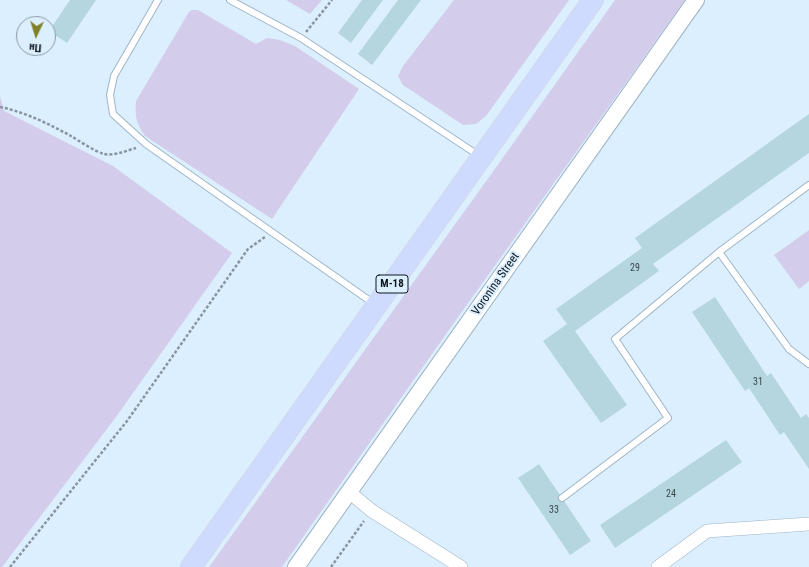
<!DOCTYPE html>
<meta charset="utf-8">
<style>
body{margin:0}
#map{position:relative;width:809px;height:567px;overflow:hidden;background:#dceffe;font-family:"Roboto Condensed",sans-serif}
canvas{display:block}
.north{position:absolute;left:16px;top:16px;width:40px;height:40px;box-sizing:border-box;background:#dceffe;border:1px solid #8a99a4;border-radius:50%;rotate:184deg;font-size:11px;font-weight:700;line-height:16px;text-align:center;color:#0f171d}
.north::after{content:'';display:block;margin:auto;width:14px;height:18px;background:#808028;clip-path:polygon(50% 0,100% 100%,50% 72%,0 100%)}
</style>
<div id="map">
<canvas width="809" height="567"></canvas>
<div class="north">Пн</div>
</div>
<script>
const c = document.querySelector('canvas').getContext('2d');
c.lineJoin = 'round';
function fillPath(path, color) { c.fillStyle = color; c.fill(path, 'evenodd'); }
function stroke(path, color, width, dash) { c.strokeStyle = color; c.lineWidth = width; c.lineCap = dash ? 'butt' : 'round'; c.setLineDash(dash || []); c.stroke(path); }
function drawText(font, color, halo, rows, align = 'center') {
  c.font = font + ' "Roboto Condensed",sans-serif'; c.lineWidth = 4; c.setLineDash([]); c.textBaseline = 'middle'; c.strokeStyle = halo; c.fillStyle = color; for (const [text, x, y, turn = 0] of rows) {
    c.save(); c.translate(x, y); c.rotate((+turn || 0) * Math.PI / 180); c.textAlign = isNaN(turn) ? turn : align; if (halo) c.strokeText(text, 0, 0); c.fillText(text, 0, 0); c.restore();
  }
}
const green = new Path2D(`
 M 286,0 L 322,0 L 310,14 Z
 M 454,0 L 569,0 L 486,116 L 476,124 L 463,125 L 403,85 L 398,76 L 403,66 Z
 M 615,0 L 685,0 L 456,320 L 282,567 L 209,567 L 502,159 Z
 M 192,10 L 198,10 L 256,44 L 267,38 L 280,40 L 295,46 L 359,89 L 272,219 L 145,136 C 136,122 135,118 136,101 L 189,12 Z
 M 0,96 L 4,111 L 113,166 L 232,253 L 116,417 L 2,567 L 0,567 Z
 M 809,230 L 809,281 L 799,289 L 774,255 Z`);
const building = new Path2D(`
 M 70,0 L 96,0 L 67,43 L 49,31 Z
 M 362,0 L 383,0 L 351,43 L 338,33 Z
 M 398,0 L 421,0 L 372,65 L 358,54 Z
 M 809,114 L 809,153 L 653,264 L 659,271 L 575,331 L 627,405 L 601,423 L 543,341 L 567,324 L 556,309 L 642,248 L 635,238 Z
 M 715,297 L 767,376 L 771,373 L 801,418 L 806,414 L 809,418 L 809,469 L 784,432 L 780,435 L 749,388 L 745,391 L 692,312 Z
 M 726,440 L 742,462 L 615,548 L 600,525 Z
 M 539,464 L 591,541 L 570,555 L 518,478 Z`);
const path = new Path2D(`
 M 306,32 L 332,0
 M 0,107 C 25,112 49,124 71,136 C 79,141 96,152 104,154 C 115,156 125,151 136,148
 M 10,567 L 127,421 L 248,249 L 265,237
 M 331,567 L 364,521`);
const service = new Path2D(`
 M 158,0 L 114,76 L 110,95 L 113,114 L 146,144 L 373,303
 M 230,0 L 301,38 L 478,155
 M 719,252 L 789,349 L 809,364
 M 562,498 L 668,418 L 615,339 L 719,252 L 809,185`);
const minor = new Path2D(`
 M 349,492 L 372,511 L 461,567
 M 658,567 L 707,531 L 809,524`);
const tertiary = new Path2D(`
 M 296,567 L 696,0`);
const trunk = new Path2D(`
 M 191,567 L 593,0`);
const numberNames = [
 ["29",635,268],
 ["31",758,382],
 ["24",671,494],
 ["33",554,510]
];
const shields = [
 [392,284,32]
];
const shieldNames = [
 ["М-18",392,284]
];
const streetNames = [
 ["Voronina Street",496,284,-55]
];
fillPath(green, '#d3ccea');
fillPath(building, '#b6d6df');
stroke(service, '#9eb4c7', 8);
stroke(minor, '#9eb4c7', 14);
stroke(tertiary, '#9eb4c7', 18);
stroke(trunk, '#d4d5d6', 22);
stroke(path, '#8795a0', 2.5, [3, 2]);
stroke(service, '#fff', 6);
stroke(minor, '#fff', 13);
stroke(tertiary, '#fff', 16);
stroke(trunk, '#cfdbfe', 21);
drawText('10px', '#39474e', null, numberNames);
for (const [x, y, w] of shields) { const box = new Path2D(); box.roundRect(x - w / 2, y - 9, w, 18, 3); c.fillStyle = '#dceffe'; c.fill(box); stroke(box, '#0f171d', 1); }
drawText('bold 11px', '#0f171d', null, shieldNames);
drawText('12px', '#0f171d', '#dceffe', streetNames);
</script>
